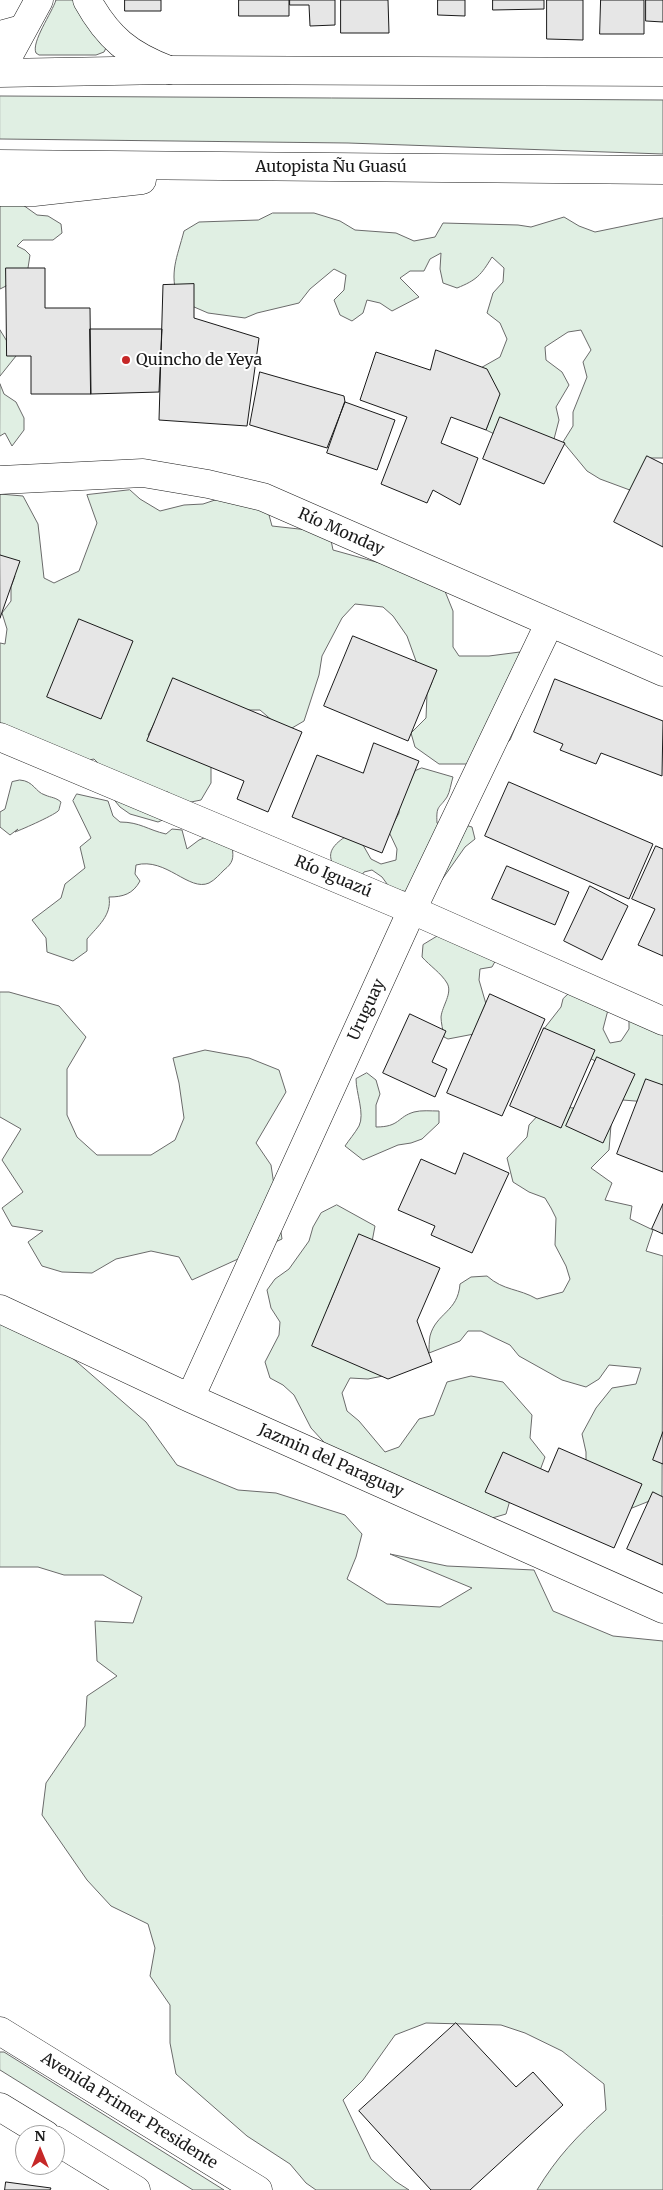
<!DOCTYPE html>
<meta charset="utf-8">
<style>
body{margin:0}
#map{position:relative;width:663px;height:2190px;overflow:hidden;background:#fff;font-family:Merriweather,serif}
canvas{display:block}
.north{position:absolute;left:15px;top:2125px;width:50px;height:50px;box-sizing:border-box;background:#fff;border:1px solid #a3a3a3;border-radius:50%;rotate:0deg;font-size:14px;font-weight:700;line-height:20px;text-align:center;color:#1a1a1a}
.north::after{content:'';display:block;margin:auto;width:18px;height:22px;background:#c62828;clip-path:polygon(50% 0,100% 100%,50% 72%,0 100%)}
</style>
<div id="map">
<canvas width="663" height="2190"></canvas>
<div class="north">N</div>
</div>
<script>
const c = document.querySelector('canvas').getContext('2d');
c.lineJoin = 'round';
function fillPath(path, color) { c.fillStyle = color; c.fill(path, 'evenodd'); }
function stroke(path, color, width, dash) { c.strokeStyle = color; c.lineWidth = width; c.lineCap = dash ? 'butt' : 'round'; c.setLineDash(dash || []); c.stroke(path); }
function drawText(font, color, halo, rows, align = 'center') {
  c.font = font + ' Merriweather,serif'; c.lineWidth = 4; c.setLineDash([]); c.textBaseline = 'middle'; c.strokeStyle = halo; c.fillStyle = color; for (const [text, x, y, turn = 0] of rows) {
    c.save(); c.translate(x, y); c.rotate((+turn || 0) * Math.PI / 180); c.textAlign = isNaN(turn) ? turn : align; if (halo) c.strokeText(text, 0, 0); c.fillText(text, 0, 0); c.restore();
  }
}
const green = new Path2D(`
 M 56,0 L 74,0 L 107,46 L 104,52 L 96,55 L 39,55 L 36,53 C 31,42 52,13 56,0 Z
 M 0,96 L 663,100 L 663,154 L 348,143 L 0,139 Z
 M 9,195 L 37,215 L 48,216 L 61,224 L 62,233 L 53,240 L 23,240 L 17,246 L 25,250 L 30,255 L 28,268 L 6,286 L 0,289 L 0,199 Z
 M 273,213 L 314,213 L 340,221 L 355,230 L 396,233 L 414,241 L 435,237 L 443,223 L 518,225 L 531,227 L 564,217 L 579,226 L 595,232 L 663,218 L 663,458 L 650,458 L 646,496 L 600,479 L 587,471 L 563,442 L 573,426 L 573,412 L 587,377 L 583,362 L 591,350 L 581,330 L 568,332 L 545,347 L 546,360 L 562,372 L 569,385 L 556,407 L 559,420 L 554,439 L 505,439 L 486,430 L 492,413 L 470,374 L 500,357 L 507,339 L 500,323 L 487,313 L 493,293 L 503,282 L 504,268 L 492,257 C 481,275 477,280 457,288 L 443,283 L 440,269 L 441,253 L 430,259 L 424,271 L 410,271 L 400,278 L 419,297 L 392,311 L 380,303 L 367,300 L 363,313 L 352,321 L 340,315 L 334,300 L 344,290 L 346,275 L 334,269 L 310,289 L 299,303 L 257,313 L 245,318 L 208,313 L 178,300 C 169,272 177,258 184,231 L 199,222 L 258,220 Z
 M 0,330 L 16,356 L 0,376 Z
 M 0,384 L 4,394 L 16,402 L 24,418 L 24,430 L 12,446 L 5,433 L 0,436 Z
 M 130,490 L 140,499 L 160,511 L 184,505 L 203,504 L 221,498 L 263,505 L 269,515 L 272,526 L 308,530 L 331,540 L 333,550 L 405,570 L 438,574 L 453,611 L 453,647 L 459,656 L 489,656 L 520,652 L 529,665 L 527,700 L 510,740 L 494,755 L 470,764 L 439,764 L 415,747 L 411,733 L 426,718 L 427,694 L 432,682 L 416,661 L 407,636 L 393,616 L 383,607 L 355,604 L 342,618 L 322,656 L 319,675 L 304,721 L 292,728 L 281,728 L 260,710 L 244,710 L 155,722 L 148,735 L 211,767 L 211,783 L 201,800 L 181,804 L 168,792 L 152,791 L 172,816 L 158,822 L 130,814 L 120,807 L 111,796 L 106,771 L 94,759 L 80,762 L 0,727 L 0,643 L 5,644 L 7,629 L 2,613 L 11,601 L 11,587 L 15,576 L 0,566 L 0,494 L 23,496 L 38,524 L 44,578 L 54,583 L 79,571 L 97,523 L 87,495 Z
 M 422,768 L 453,777 C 451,783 450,792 447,797 C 439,809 436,805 437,823 C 449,826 460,823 472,827 L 475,839 L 465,847 L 441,881 L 430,881 L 412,893 L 390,888 L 382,877 L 372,870 L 364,872 L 354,888 C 337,869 316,856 345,837 L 363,845 L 371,859 L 381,864 L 396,860 L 397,849 L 389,832 L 399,813 L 399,803 L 415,771 Z
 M 20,780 C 34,781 35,792 45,795 C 52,798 55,797 61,802 C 61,802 59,809 59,810 C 57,814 23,829 15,832 L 18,829 L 10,835 L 0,827 L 0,812 L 5,809 L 12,782 Z
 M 77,794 L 108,801 L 113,816 L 120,822 C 140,822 148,830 166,834 L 172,829 L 182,830 L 187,849 L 199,840 L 211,835 L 232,847 C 234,858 233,863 224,870 C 220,874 215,880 209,883 C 189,892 166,857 136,865 L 135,874 L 140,881 C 133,894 123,897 109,897 C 112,915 98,926 87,939 L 87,951 L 73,961 L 47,952 L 46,938 L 32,920 L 61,898 L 65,884 L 85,868 L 80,847 L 91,838 L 73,801 Z
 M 446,931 L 498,956 L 492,967 L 480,969 L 479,980 L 486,1004 L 474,1034 L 448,1039 L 444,1037 C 443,1030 441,1023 441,1017 C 442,1006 453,993 447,983 C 441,973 430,966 422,957 L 423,945 Z
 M 578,985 L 609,1006 L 603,1029 L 610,1043 L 621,1041 L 629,1029 L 629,1016 L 663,1015 L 663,1091 L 647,1102 L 623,1100 L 600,1063 L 556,1043 L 543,1030 L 561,1007 L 563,999 Z
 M 0,992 L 9,992 L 59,1006 L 86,1037 L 67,1069 L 67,1115 L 77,1137 L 97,1155 L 151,1155 L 175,1140 L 184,1118 L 179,1083 L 173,1058 L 205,1050 L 249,1058 L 279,1070 L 286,1092 L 256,1143 L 271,1165 L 282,1239 L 192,1280 L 179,1257 L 151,1251 L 116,1259 L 92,1273 L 62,1272 L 42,1266 L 28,1242 L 43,1231 L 12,1226 L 2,1208 L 23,1192 L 2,1160 L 21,1129 L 0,1117 Z
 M 367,1073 L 376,1080 L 380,1094 L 376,1105 L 376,1127 C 400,1127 397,1117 414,1112 C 421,1110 431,1111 439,1111 L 439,1123 L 422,1139 L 411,1143 L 398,1145 L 363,1160 L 345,1146 C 349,1140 355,1133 359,1126 C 365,1114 356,1093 356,1079 Z
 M 559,1107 L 574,1108 L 611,1125 L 609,1150 L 591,1168 L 612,1183 L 605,1200 L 632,1206 L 630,1219 L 653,1230 L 646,1251 L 663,1256 L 662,1496 L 632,1508 L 609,1506 L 586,1471 L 586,1452 L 582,1434 L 596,1408 L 612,1388 L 636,1384 L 641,1368 L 609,1365 L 599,1379 L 586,1387 L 562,1380 L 519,1356 L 510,1345 L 493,1337 L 481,1331 L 468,1331 L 460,1341 L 429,1353 C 429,1348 429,1341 430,1336 C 436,1313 458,1312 460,1284 L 471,1277 L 487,1276 C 504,1291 518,1288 537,1299 L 563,1292 L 570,1279 L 566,1266 L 555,1245 L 556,1218 L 551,1208 L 545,1198 L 529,1192 L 513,1182 L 507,1158 L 527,1137 L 529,1125 L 542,1111 Z
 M 337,1205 L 375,1226 L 371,1247 L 339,1282 L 328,1308 L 383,1376 L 368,1379 L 350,1378 L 342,1393 L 347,1411 L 359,1421 L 385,1452 L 399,1447 L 419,1419 L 434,1415 L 447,1382 L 471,1376 L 503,1382 L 532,1415 L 530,1438 L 545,1457 L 536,1481 L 513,1490 L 506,1514 L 475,1523 L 399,1494 L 401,1477 L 333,1452 L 311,1428 L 294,1395 L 283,1385 L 270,1378 L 265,1362 L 279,1335 L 280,1322 L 271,1308 L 267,1290 L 275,1279 L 289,1269 L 309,1241 L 313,1227 L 321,1213 Z
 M 0,1317 L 62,1349 L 146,1422 L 177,1465 L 238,1490 L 276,1493 L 345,1515 L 362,1534 L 356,1557 L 347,1579 L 387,1604 L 440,1607 L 472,1588 L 390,1554 L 447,1566 L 534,1570 L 553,1611 L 613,1636 L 663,1641 L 663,2190 L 537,2190 C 557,2157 577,2136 606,2110 L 604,2084 L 562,2051 L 525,2033 L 501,2025 L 426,2023 L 395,2035 L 363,2080 L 343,2100 L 371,2159 L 395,2181 L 409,2190 L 316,2190 L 306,2183 L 290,2164 L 247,2136 L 176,2074 L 170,2043 L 170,2005 L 150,1976 L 155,1948 L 148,1924 L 111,1906 L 87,1880 L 42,1815 L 46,1783 L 85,1726 L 87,1696 L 117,1676 L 97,1661 L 95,1621 L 133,1623 L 142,1597 L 103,1575 L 64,1575 L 38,1567 L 0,1567 Z
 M 0,2052 L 4,2052 L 224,2190 L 193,2190 L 0,2070 Z`);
const building = new Path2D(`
 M 125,0 L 161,0 L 161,11 L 125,11 Z
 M 239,0 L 289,0 L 289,16 L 239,16 Z
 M 290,0 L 335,0 L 335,25 L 310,26 L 309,5 L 290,5 Z
 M 341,0 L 388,0 L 389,33 L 341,33 Z
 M 438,0 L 465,0 L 465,16 L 438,15 Z
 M 493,0 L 544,0 L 544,9 L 493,10 Z
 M 547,0 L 583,0 L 583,40 L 547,39 Z
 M 601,0 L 644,0 L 644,34 L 600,34 Z
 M 646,0 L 663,0 L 663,22 L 646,21 Z
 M 6,268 L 45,268 L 45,308 L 90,308 L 91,394 L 31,394 L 31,356 L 7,356 Z
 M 194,284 L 194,318 L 259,338 L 247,426 L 159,420 L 163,285 Z
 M 90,329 L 162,329 L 159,392 L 91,394 Z
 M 436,350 L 487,369 L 500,394 L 486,430 L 451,417 L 441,443 L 478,458 L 460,505 L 433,490 L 427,503 L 381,484 L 407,417 L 360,400 L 376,352 L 430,370 Z
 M 260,372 L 344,396 L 345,402 L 327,448 L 250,425 Z
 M 345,402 L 395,420 L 377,470 L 327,453 Z
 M 500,417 L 565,443 L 544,484 L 483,459 Z
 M 647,456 L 663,464 L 663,547 L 614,522 Z
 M 0,555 L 20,561 L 0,618 Z
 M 79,619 L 133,641 L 101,719 L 47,697 Z
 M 353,636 L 437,670 L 408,741 L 324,706 Z
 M 173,678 L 302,732 L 268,812 L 237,799 L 244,781 L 147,741 Z
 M 555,679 L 663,721 L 662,776 L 601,753 L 596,764 L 560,750 L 563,744 L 534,732 Z
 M 374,743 L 419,761 L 382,853 L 292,817 L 317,755 L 363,773 Z
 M 509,782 L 653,844 L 629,899 L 485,836 Z
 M 656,846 L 663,849 L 663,956 L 638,945 L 655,909 L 632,899 Z
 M 507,866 L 569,892 L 555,925 L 492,899 Z
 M 590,886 L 628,906 L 602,960 L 564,941 Z
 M 490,994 L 545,1019 L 502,1116 L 447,1093 Z
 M 410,1014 L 446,1031 L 432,1062 L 447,1069 L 435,1097 L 383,1073 Z
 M 544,1028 L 595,1050 L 561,1128 L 510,1106 Z
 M 597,1057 L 635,1074 L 603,1143 L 566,1126 Z
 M 646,1079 L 663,1085 L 663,1172 L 617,1154 Z
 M 464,1153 L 509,1173 L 472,1253 L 431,1235 L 435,1226 L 398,1210 L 421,1159 L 455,1174 Z
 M 663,1204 L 663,1234 L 652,1229 Z
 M 359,1234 L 440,1268 L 417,1321 L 432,1362 L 388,1379 L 312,1346 Z
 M 663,1432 L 663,1464 L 653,1460 Z
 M 559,1448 L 642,1484 L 614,1548 L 485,1492 L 503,1452 L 548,1472 Z
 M 653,1492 L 663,1497 L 663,1565 L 627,1549 Z
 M 456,2023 L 516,2087 L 533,2072 L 563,2105 L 470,2190 L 431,2190 L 359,2111 Z
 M 6,2182 L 51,2188 L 50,2190 L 5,2190 Z`);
const minor = new Path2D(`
 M 0,35 L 22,29
 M 0,480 L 143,473 L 208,484 L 263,497 L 663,672
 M 0,737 L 412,910 L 663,1021
 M 0,1309 L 190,1398 L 663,1609
 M 190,1398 L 412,910 L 549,624`);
const secondary = new Path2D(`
 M 87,0 C 108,38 129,55 169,70
 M 0,65 L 9,55 L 39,0
 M 0,2031 L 258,2190
 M 0,2107 L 46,2135
 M 55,2140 L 136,2190`);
const motorway = new Path2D(`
 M 0,73 L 169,70 L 663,72
 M 0,164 L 663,170
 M 0,192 L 34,192 L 142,180`);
const markers = [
 [126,360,5,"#c62828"]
];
const streetNames = [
 ["Autopista Ñu Guasú",331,167],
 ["Río Monday",341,532,24],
 ["Río Iguazú",333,877,23],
 ["Uruguay",367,1010,-65],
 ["Jazmin del Paraguay",331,1461,24],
 ["Avenida Primer Presidente",129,2111,32]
];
const poiNames = [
 ["Quincho de Yeya",136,360]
];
fillPath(green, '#e0efe3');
stroke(green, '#6a6a6a', 1);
fillPath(building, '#e6e6e6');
stroke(building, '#1a1a1a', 1);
stroke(minor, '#1a1a1a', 29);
stroke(secondary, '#1a1a1a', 29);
stroke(motorway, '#1a1a1a', 29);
stroke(minor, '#fff', 28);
stroke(secondary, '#fff', 28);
stroke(motorway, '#fff', 28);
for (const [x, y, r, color] of markers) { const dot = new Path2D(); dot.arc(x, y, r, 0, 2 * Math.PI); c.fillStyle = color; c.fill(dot); stroke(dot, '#fff', 2); }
drawText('16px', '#1a1a1a', '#fff', streetNames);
drawText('16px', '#1a1a1a', '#fff', poiNames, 'left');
</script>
